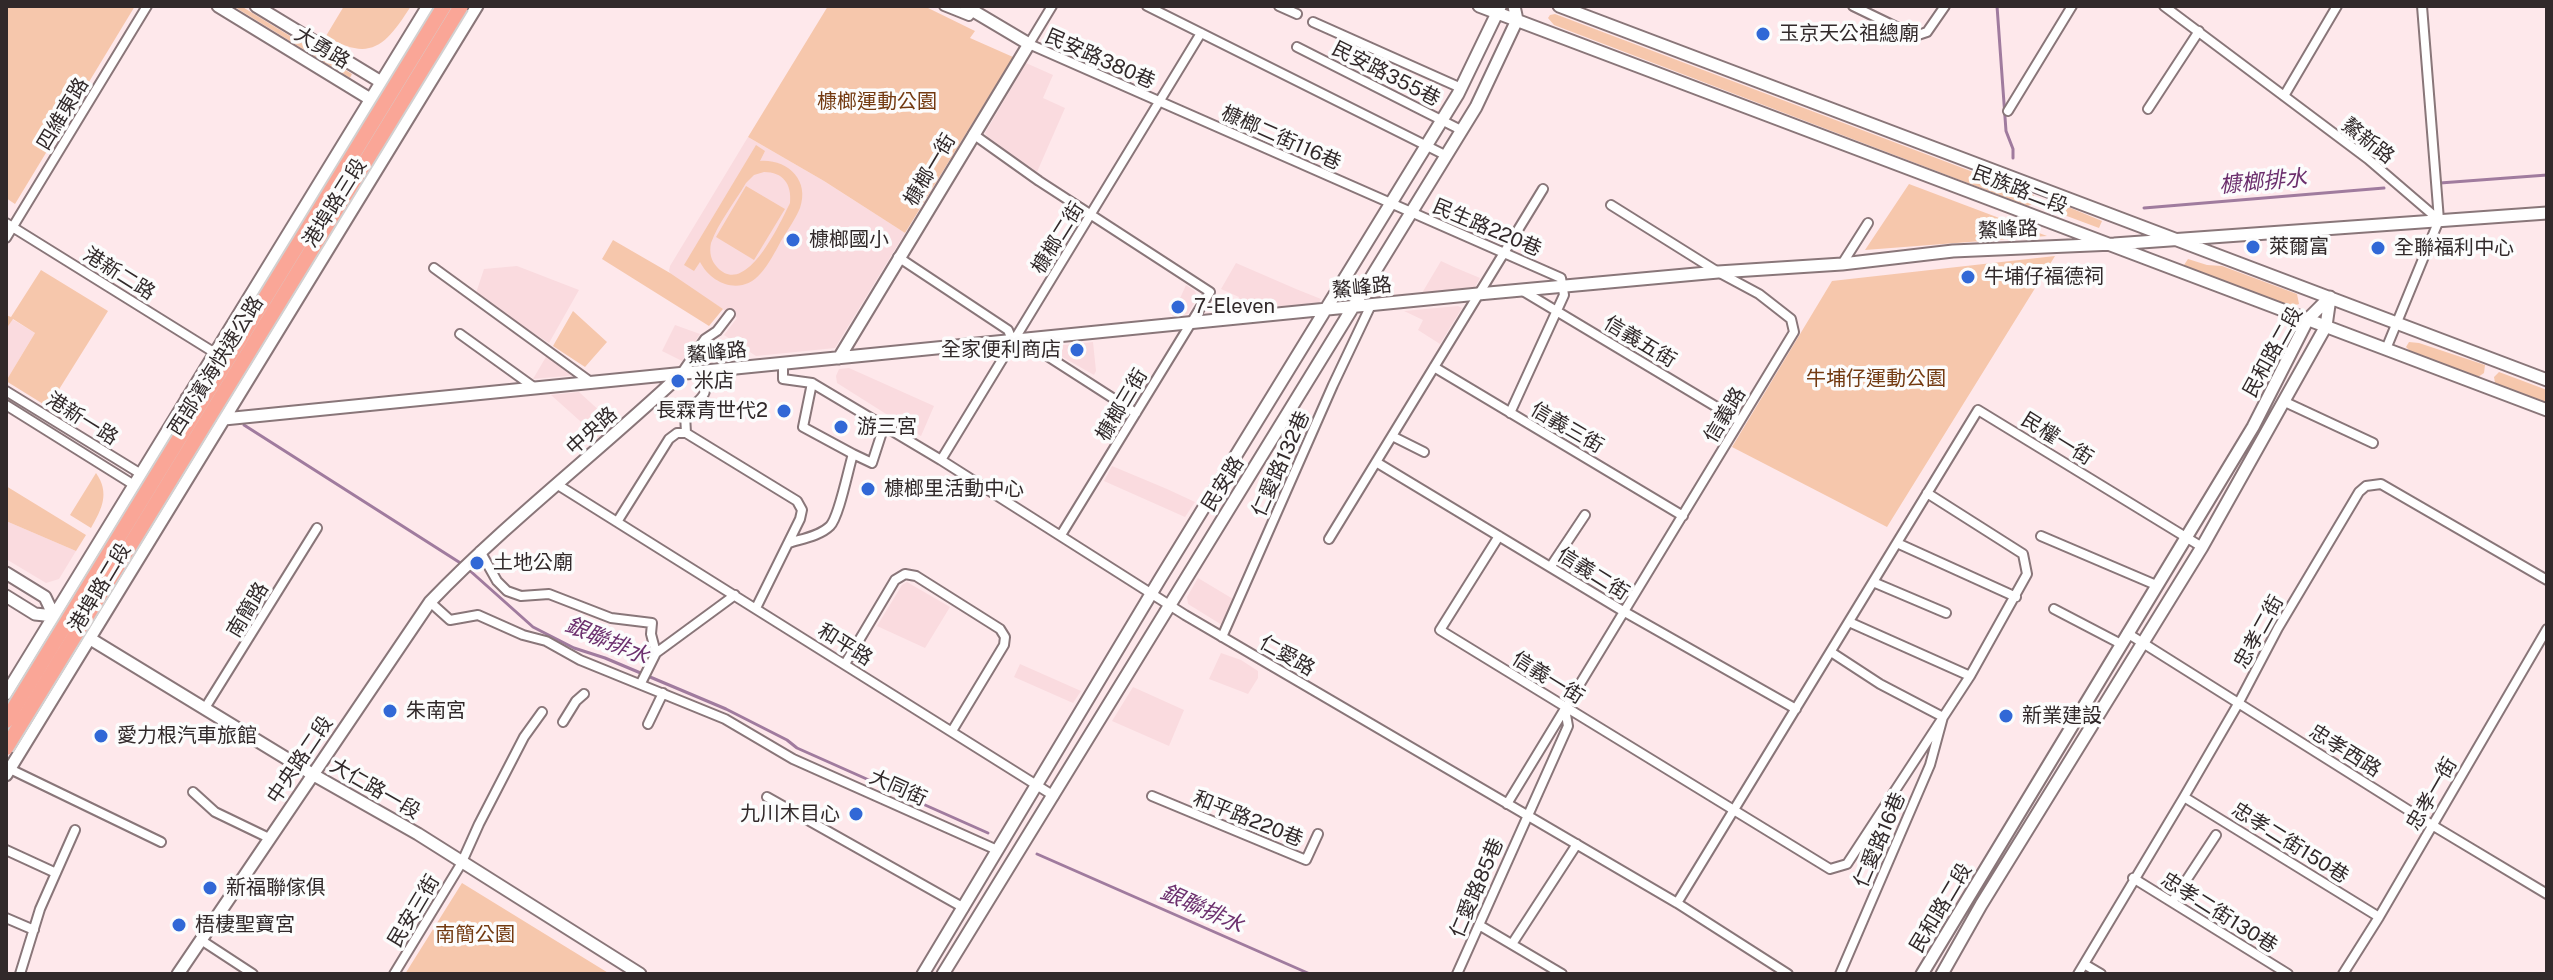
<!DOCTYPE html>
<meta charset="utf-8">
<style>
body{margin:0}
#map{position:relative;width:2553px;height:980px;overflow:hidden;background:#fee8eb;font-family:"Public Sans",sans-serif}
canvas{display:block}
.frame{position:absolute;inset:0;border:8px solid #31292a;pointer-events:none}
</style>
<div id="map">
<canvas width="2553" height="980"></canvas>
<div class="frame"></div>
</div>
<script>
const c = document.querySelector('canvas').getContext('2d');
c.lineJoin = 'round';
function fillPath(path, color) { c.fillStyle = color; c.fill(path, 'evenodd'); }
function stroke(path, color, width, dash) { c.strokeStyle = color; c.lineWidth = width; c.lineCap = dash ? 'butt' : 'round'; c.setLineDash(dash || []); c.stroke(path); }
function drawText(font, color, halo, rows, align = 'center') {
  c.font = font + ' "Public Sans","Noto Sans TC",sans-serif'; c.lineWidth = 7; c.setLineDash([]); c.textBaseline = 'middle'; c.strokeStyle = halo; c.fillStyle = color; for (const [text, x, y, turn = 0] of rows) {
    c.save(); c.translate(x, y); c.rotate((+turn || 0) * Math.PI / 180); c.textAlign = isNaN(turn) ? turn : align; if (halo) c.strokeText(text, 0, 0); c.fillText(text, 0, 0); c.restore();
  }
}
const built = new Path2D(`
 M 1026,63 L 1053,75 L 1043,98 L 1065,108 L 1037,172 L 989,140 L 985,133 Z
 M 748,137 L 824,181 L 905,233 L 835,348 L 756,356 L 724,335 L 737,318 L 674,278 L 669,271 L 670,266 Z
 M 1441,261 L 1456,268 L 1480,278 L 1475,287 L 1422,293 Z
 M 1236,263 L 1296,289 L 1321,299 L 1319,303 L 1234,310 L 1239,297 L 1221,289 Z
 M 517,266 L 579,290 L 549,343 L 475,296 L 484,269 Z
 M 1186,285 L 1195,291 L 1197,298 L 1188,314 L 1172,316 Z
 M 1458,306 L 1462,308 L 1440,344 L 1418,330 L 1423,320 L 1404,311 Z
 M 12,319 L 35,333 L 6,381 L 6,329 Z
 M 675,325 L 700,334 L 682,361 L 662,351 Z
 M 1093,342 L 1096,371 L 1094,375 L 1045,347 Z
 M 550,350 L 587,374 L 533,379 Z
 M 849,368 L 934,406 L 921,436 L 837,383 L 836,376 L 839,369 Z
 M 579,392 L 614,424 L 599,438 L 551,395 Z
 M 1112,466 L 1167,489 L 1195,502 L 1185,517 L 1104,481 Z
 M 6,521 L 76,551 L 59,579 L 46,583 L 6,559 Z
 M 1198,578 L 1233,599 L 1222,625 L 1188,604 L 1187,597 Z
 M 907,582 L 950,607 L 925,648 L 877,626 L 902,585 Z
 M 1221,653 L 1241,660 L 1258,671 L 1258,678 L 1248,694 L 1209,679 Z
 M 1020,664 L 1081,691 L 1073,703 L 1014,677 Z
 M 1133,687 L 1184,710 L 1169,746 L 1112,721 Z`);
const green = new Path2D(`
 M 6,6 L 135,6 L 15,204 L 6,198 Z
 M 233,6 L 241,6 L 352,74 L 350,78 Z
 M 344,6 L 411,6 C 386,45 371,63 326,36 Z
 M 828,6 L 924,6 L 975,31 L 970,38 L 1013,57 L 905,233 L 824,181 L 748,137 Z
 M 1555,14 L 2034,195 L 2034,203 L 2028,206 L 1554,25 L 1548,18 L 1550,15 Z
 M 756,145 L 765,151 L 760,161 C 787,159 810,180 800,208 C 795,220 787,231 781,241 C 775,252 769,264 761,273 C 742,296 712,285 700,262 L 694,271 L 684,265 ZM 764,172 C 783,172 792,184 790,203 C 780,223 746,299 717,267 C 711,261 709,252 711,243 C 718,223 735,202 746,183 L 754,175 Z
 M 1909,184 L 2047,236 L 1865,250 Z
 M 746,186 L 785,209 L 754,260 L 716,237 Z
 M 2056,202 L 2102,221 L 2099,228 L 2048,209 L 2050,203 Z
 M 613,240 L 670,273 L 723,309 L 709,326 L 602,259 Z
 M 2055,256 L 1887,527 L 1732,447 L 1832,281 Z
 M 2188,259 L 2207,265 L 2222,266 L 2297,294 L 2299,304 L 2290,307 L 2188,268 L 2184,265 Z
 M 41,270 L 108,311 L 48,407 L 6,381 L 35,333 L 13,319 L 6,329 L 6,315 L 11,317 Z
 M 573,311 L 607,342 L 585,367 L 553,346 Z
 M 2409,342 L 2419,343 L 2485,365 L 2484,373 L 2478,377 L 2411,352 L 2406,347 Z
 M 2499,372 L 2547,390 L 2547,403 L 2495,383 L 2494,377 Z
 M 96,473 C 110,493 102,509 91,528 L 70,515 Z
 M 6,486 L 86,535 L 76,551 L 6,521 Z
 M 462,883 L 610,974 L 405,974 Z`);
const stream = new Path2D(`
 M 1997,6 L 2006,131 L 2013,149 L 2013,158
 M 2440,183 L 2547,175
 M 2144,208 L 2384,188
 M 244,425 L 462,564
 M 468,569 L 533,627 L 574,648 L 605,658 L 726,709 L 787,740 L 797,748 L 988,833
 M 1037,854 L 1310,974`);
const street = new Path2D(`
 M 944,6 L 969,16 L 973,11
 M 1052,6 L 1029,44 L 1561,278 L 1564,295 L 1510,413
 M 1147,6 L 1445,155
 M 1279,6 L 1297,14
 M 1853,6 L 1915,36 L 1927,32 L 1945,6
 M 2164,6 L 2368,159 L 2439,220 L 2386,349
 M 2422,6 L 2439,220
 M 1313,22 L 1461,88
 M 1297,47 L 1461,130
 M 2284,96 L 2337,6
 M 2148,109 L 2199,31
 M 2008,111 L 2072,6
 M 973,134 L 1039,181 L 1210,292 L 1061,535
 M 6,223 L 215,353
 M 6,238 L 147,6
 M 898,257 L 1008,330 L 1013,342
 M 1842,264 L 1868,223
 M 434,268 L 592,383
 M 1523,291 L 1740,421
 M 460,334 L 535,388
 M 1024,341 L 1136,413
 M 783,364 L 783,379 L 812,383 L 941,460 L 1185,615 L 1677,903 L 1788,974
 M 1434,367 L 1683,516
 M 681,374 L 705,339 L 717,331 L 730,314
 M 812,383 L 803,427 L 853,454
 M 6,391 L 141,474
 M 2285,402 L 2373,443
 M 6,405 L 134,485
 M 686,433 L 797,501 L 802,510 L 800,519 L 756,608
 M 686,433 L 685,414 C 701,395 709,401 704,372
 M 1392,436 L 1424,452
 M 941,460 L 1201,33
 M 1376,462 L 1623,611 L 1796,709
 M 558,485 L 617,522 L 669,439 L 677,433 L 686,433
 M 617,522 L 1054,796
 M 1499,536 L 1440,630 L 1830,869 L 1847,864 L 1970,676 L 2027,574 L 2023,554 L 1927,493
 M 2041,536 L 2156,585
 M 1329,539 L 1543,189
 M 789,543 C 801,539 820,536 830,526 C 839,517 848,470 853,454 L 872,463 L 884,426
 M 1897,543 L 2016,597
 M 480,551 L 497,581 L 507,591 L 521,596 L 549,594 L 611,618 L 652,623 L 651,634 L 656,653
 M 1551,566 L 1585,515
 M 1873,582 L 1946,613
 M 430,602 L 450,620 L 478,615 L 523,635 L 546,641 L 580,660 L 725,719 L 793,759 L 997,850
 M 2054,609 L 2121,644
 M 1849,622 L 1970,676
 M 2127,633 L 2432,825 L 2547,894
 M 1222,637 L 1333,385 L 1371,305
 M 1831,652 L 1880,684 L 1943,717 L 1930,765 L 1840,974
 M 845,664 L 895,580 L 905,574 L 916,576 L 1000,629 L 1005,637 L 1004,645 L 952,731
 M 641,683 L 656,653 L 735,595
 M 205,708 L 317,528
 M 563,722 L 576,701 L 584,694
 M 648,724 L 663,693
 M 10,769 L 161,842
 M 193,792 L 215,812 L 269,838
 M 1152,796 L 1306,860 L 1318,834
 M 767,797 L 964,908
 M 2184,797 L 2379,917
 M 1507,804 L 1794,332 L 1791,319 L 1759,294 L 1718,272 L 1611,205
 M 6,850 L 56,873
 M 2133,878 L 2288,974
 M 2172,902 L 2216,835
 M 1677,903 L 1978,410 L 2202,547
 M 6,918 L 34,930
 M 1479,925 L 1562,974
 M 201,940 L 253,974
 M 1512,944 L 1577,844
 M 2084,964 L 2101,974
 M 20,974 L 40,909 L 75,830
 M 394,974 L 461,864 L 479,824 L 524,737 L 542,712
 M 1457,974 L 1568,726 L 1565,709
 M 2078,974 L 2184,797 L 2238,704 L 2278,628 L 2359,492 L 2366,486 L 2381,484 L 2547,580
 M 2343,974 L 2379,917 L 2547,629`);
const secondary = new Path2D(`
 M 218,6 L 375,102
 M 256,6 L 386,85
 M 1479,6 L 2547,410
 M 1559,6 L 2547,380
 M 839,358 L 1029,44 L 965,6
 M 187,398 L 224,419 L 1478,294 L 1718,272 L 1842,264 L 1953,251 L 2114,244 L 2547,213
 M 6,573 L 45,597 L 54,616
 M 6,596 L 35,614 L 54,616 L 59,619
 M 84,635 L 312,774 L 418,834 L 640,974
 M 6,694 L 428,6
 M 6,775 L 477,6
 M 178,974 L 430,602 C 508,521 598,452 680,375
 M 923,974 L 1160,579 L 1458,94 L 1500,7
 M 943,974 L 1476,107 L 1517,20 L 1514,6
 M 1922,974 L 2253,427 L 2308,319 L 2330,297
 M 1942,974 L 1981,905 L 2202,547 L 2326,326 L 2330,298`);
const highwayBridge = new Path2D(`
 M 6,721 L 444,6
 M 6,748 L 461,6`);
const markers = [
 [1763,34,8,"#3168d6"],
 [793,240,8,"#3168d6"],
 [2253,247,8,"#3168d6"],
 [2378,248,8,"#3168d6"],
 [1968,277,8,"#3168d6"],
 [1178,307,8,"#3168d6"],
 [1077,350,8,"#3168d6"],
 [678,381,8,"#3168d6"],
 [784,411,8,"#3168d6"],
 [841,427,8,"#3168d6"],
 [868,489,8,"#3168d6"],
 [477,563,8,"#3168d6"],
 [390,711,8,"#3168d6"],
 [2006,716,8,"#3168d6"],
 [101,736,8,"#3168d6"],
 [856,814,8,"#3168d6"],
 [210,888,8,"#3168d6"],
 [179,925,8,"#3168d6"]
];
const poiNames = [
 ["玉京天公祖總廟",1779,34],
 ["槺榔國小",809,240],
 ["萊爾富",2269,247],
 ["全聯福利中心",2394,248],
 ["牛埔仔福德祠",1984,277],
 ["7-Eleven",1194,307],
 ["全家便利商店",1061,350,"right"],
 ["米店",694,381],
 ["長霖青世代2",768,411,"right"],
 ["游三宮",857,427],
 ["槺榔里活動中心",884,489],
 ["土地公廟",493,563],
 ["朱南宮",406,711],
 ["新業建設",2022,716],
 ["愛力根汽車旅館",117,736],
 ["九川木目心",840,814,"right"],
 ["新福聯傢俱",226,888],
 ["梧棲聖寶宮",195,925]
];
const streetNames = [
 ["大勇路",322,48,31],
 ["民安路380巷",1100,59,24],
 ["民安路355巷",1386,74,27],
 ["四維東路",63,114,-59],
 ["槺榔二街116巷",1281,138,24],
 ["鰲新路",2368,141,38],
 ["槺榔一街",930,170,-59],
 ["民族路二段",2020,190,21],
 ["港埠路三段",335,203,-58],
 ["民生路220巷",1487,228,23],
 ["鰲峰路",2008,230,-3],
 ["槺榔二街",1058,238,-58],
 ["港新二路",119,274,32],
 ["鰲峰路",1362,288,-6],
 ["信義五街",1640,342,31],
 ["民和路二段",2273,352,-61],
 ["鰲峰路",717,353,-6],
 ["西部濱海快速公路",216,366,-58],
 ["槺榔三街",1122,405,-59],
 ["信義路",1725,415,-59],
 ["港新一路",82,419,32],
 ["信義三街",1567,428,30],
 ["中央路",592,431,-42],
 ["民權一街",2057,439,32],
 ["仁愛路132巷",1281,464,-66],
 ["民安路",1223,484,-58],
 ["信義二街",1593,574,32],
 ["港埠路二段",100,588,-59],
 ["南簡路",248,610,-59],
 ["忠孝二街",2259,632,-61],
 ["和平路",845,645,32],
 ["仁愛路",1287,656,30],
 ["信義一街",1548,678,32],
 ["忠孝西路",2345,751,32],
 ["中央路二段",300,760,-56],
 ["大同街",898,788,24],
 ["大仁路一段",375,789,30],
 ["忠孝一街",2432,794,-60],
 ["和平路220巷",1248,819,22],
 ["仁愛路16巷",1880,840,-67],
 ["忠孝二街150巷",2290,843,32],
 ["仁愛路85巷",1477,888,-67],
 ["民和路二段",1941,908,-59],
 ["民安三街",414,911,-59],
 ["忠孝二街130巷",2219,913,32]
];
const parkNames = [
 ["槺榔運動公園",877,102],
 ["牛埔仔運動公園",1876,379],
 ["南簡公園",475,935]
];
const waterNames = [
 ["槺榔排水",2263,182,-5],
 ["銀聯排水",607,641,23],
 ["銀聯排水",1202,909,24]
];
fillPath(built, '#fadbdf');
fillPath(green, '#f6c7ac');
stroke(stream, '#a07b9e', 3);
stroke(street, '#897679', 12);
stroke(secondary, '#897679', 15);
stroke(street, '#fff', 8);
stroke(secondary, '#fff', 11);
stroke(highwayBridge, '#d2d0d0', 18, []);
stroke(highwayBridge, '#faa697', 14);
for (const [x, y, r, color] of markers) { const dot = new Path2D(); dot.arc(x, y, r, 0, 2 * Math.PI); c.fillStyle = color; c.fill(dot); stroke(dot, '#fcfcfc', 3); }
drawText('20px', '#31292a', '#fcfcfc', poiNames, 'left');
drawText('20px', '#31292a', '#fcfcfc', streetNames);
drawText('20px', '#733a11', '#fcfcfc', parkNames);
drawText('italic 22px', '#6c306e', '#fcfcfc', waterNames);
</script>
